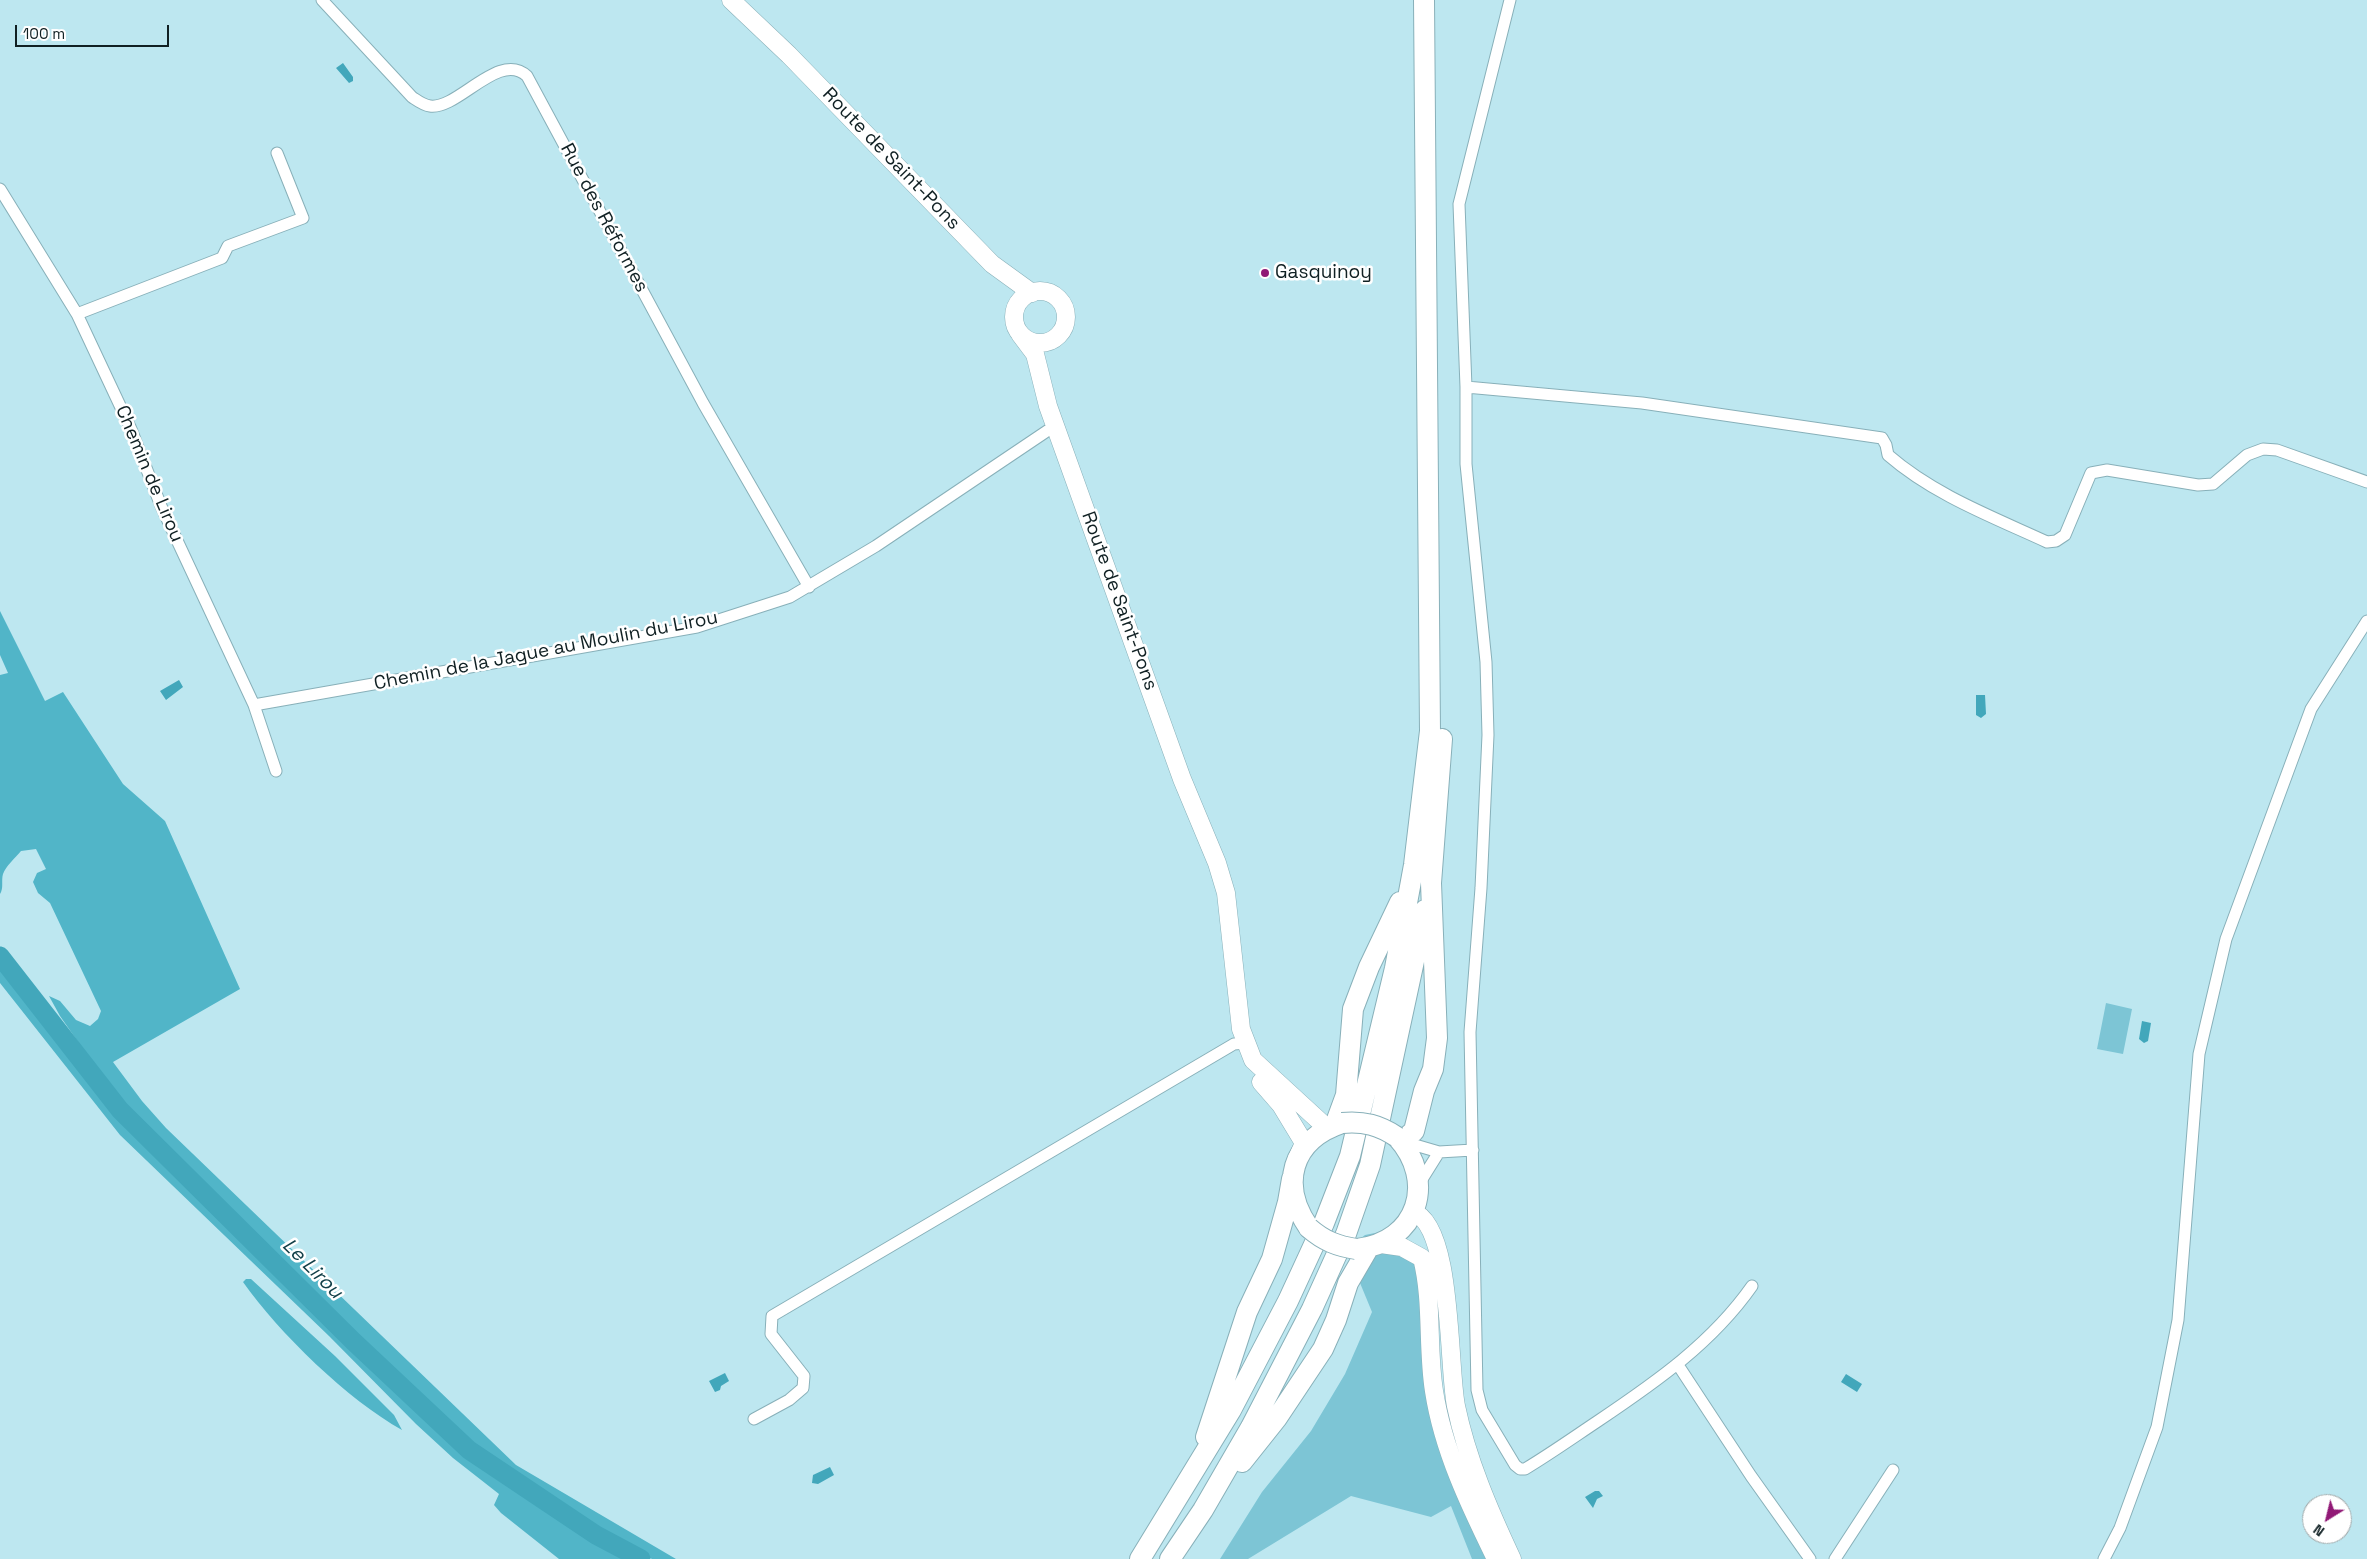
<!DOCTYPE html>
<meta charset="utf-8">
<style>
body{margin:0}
#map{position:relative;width:2367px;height:1559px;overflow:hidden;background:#bde7f0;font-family:"Space Grotesk",sans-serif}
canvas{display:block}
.north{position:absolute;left:2302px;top:1494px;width:50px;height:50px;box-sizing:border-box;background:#fff;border:1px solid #9fa6a7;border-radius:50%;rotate:216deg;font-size:14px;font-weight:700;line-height:20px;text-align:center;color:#102023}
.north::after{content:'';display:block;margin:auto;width:18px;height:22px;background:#911976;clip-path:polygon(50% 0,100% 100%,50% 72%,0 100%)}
.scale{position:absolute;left:15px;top:25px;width:154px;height:22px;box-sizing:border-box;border:2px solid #102023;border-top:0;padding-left:6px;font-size:15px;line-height:18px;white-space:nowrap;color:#102023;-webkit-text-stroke:4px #fff;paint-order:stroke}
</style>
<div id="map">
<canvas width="2367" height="1559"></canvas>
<div class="north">N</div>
<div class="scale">100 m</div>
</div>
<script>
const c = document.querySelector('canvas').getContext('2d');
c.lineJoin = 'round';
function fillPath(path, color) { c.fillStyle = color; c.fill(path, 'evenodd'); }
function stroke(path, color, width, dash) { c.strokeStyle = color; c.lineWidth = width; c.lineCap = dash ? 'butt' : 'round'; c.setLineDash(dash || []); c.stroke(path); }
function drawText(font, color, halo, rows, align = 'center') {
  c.font = font + ' "Space Grotesk",sans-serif'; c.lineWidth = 5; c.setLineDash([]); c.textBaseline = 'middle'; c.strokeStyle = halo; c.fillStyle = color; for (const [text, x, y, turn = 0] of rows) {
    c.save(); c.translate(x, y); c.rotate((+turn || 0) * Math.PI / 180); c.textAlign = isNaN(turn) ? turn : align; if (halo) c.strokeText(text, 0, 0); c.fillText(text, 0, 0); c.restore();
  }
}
const green = new Path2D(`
 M 2106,1003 L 2132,1009 L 2123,1054 L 2097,1049 Z
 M 1385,1231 L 1419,1261 L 1427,1355 L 1493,1559 L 1472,1559 L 1451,1506 L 1431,1517 L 1351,1496 L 1248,1559 L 1220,1559 L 1262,1492 L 1311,1431 L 1345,1374 L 1372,1312 L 1346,1249 L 1365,1235 Z`);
const forest = new Path2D(`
 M 0,611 L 45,701 L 63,692 L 123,784 L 165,821 L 240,989 L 113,1062 L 142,1101 L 166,1128 L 516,1465 L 676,1559 L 652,1559 L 598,1530 L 492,1460 L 458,1434 L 292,1276 L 125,1109 L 60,1016 L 49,996 L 60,1001 L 76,1020 L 90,1026 L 98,1019 L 101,1011 L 50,903 L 38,893 L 33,882 L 37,873 L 46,869 L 36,849 L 21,851 C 15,858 6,866 3,874 C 1,881 4,888 0,894 L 0,675 L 8,673 L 0,655 Z
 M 0,950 L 28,984 L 123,1117 L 298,1291 L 454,1441 L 506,1479 L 597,1539 L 631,1559 L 559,1559 L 501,1513 L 494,1505 L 499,1494 L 453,1458 L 416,1424 L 329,1336 L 120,1135 L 0,983 Z
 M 246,1279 L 251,1279 L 335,1356 L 394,1415 L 402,1430 C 348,1400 279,1333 243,1282 Z`);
const water = new Path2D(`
 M 343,63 L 353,77 L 353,81 L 349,83 L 336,68 Z
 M 179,680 L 183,687 L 166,700 L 160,691 Z
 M 1976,695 L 1985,695 L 1986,714 L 1981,718 L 1976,715 Z
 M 2142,1021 L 2151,1023 L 2148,1041 L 2144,1043 L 2139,1039 Z
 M 725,1373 L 729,1381 L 721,1386 L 720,1390 L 715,1392 L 709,1381 Z
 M 1846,1374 L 1862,1384 L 1857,1392 L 1841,1382 Z
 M 830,1467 L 834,1475 L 818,1484 L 812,1483 L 813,1475 Z
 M 1595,1491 L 1599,1491 L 1603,1496 L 1597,1499 L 1593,1508 L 1585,1497 Z`);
const river = new Path2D(`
 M 0,956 L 120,1110 L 353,1341 L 469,1450 L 596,1535 L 641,1559`);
const street = new Path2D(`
 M 322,0 L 412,97 C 418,101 423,105 430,106 C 458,110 499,50 527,76 L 703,403 L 809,587
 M 1510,0 L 1459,204 L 1466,387 L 1466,464 L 1486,662 L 1488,735 L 1481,888 L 1470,1032 L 1477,1390 L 1482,1410 L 1515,1465 L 1520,1469 L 1525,1469 C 1550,1454 1574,1437 1598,1421 C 1656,1382 1712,1343 1752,1286
 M 0,189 L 77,314 L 131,429 L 161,506 L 254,705 L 276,771
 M 77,314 L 222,258 L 228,246 L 303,218 L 277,153
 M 1466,387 L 1642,403 L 1882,438 L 1886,445 L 1888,455 C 1934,495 1993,517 2047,542 L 2056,541 L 2065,535 L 2091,473 L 2107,470 L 2198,485 L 2213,484 L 2247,455 L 2263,449 L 2277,450 L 2367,482
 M 254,705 L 697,627 L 790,597 L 876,546 L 1047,431 L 1057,428
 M 1408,1149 L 1415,1145 L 1439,1152 L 1473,1150
 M 1419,1184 L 1439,1152
 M 1678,1365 L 1751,1476 L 1810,1559
 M 754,1419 L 789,1400 L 803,1388 L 804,1376 L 771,1334 L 772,1316 L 1234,1044 L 1246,1043
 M 1835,1559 L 1893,1470
 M 2104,1559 L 2120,1528 L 2157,1427 L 2178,1320 L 2199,1054 L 2226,939 L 2311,709 L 2367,621`);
const primary = new Path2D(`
 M 731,0 L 789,55 L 992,264 L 1032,293
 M1014 317a26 26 0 1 1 52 0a26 26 0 1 1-52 0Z
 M 1020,334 L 1035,354 L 1048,406 L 1182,779 L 1217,863 L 1226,893 L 1241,1029 L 1253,1060 L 1327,1128
 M 1261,1082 L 1281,1105 L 1304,1143 L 1297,1159
 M 1413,1212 C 1453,1225 1448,1367 1456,1406 C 1467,1459 1489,1510 1512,1559
 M 1381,1244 L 1402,1247 L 1422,1258 C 1433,1301 1427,1347 1434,1391 C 1443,1450 1470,1506 1496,1559`);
const highway = new Path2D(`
 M 1335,1125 L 1346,1095 L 1353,1009 L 1369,967 L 1400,902
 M 1401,1142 L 1414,1131 L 1424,1091 L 1433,1069 L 1437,1038 L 1431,883 L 1442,739
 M 1309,1228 C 1279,1185 1291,1140 1342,1123
 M 1357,1249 C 1418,1242 1437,1181 1397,1137
 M 1206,1437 L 1247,1312 L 1272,1259 L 1288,1202 L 1292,1179
 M 1242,1462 L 1277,1418 L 1323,1349 L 1336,1320 L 1348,1283 L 1369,1247
 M 1140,1559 L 1231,1410 L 1288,1301 L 1324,1223 L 1350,1156 L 1395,968 L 1414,865 L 1430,731 L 1424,0
 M 1170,1559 L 1203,1510 L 1251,1427 L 1312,1309 L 1346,1234 L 1370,1165 L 1425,910`);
const highwayBridge = new Path2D(`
 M 1342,1123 C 1364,1121 1379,1125 1397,1137
 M 1309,1228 C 1324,1241 1337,1246 1356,1249`);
const markers = [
 [1265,273,5,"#911976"]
];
const streetNames = [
 ["Route de Saint-Pons",891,159,46],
 ["Rue des Réformes",604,218,62],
 ["Chemin de Lirou",149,474,67],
 ["Route de Saint-Pons",1119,601,70],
 ["Chemin de la Jague au Moulin du Lirou",546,651,-11]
];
const poiNames = [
 ["Gasquinoy",1275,273]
];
const waterNames = [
 ["Le Lirou",312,1269,45]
];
fillPath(green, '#7dc5d5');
fillPath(forest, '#51b5c8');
fillPath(water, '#42a7bb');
stroke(river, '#42a7bb', 19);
stroke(street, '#88b0b9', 13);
stroke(primary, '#88b0b9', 19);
stroke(highway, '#88b0b9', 22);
stroke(street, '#fff', 11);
stroke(primary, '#fff', 18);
stroke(highway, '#fff', 20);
stroke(highwayBridge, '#88b0b9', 22, []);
stroke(highwayBridge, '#fff', 20);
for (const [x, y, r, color] of markers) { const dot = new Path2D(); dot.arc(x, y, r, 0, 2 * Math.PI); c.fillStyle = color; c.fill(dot); stroke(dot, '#fff', 2); }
drawText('19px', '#102023', '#fff', streetNames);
drawText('19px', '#102023', '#fff', poiNames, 'left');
drawText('italic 20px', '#134049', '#fff', waterNames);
</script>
